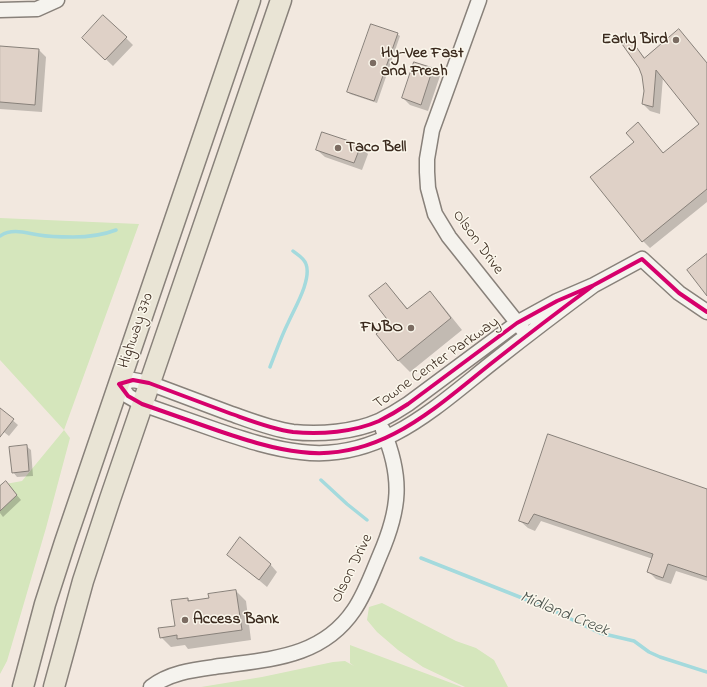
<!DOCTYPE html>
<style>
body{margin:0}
canvas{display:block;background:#f2e8df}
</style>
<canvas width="707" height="687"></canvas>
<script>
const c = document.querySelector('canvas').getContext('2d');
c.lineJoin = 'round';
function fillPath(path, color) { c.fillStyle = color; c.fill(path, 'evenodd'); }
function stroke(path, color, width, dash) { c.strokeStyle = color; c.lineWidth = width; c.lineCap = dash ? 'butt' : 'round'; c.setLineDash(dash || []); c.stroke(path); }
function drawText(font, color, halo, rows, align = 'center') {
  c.font = font + ' "Indie Flower",sans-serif'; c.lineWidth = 3; c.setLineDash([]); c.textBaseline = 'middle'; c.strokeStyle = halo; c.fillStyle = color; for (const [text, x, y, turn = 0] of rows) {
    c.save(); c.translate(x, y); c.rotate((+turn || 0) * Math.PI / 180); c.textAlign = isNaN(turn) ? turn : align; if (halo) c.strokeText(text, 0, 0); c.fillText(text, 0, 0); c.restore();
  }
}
const green = new Path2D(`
 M 0,218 L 139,224 L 64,430 L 70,438 L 46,528 L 7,661 L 0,674 L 0,485 L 22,481 L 64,430 L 0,360 Z
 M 382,603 L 456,641 L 476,648 L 494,660 L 508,687 L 465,687 L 423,667 L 398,650 L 377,632 L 367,620 L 369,607 Z
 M 350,645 L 462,687 L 201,687 L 262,677 L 333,662 L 345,661 L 354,666 L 350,663 Z`);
const shadow = new Path2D(`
 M 679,30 L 707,63 L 707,202 L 650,248 L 643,241 L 635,142 L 638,124 L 664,154 L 701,125 L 663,77 L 660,114 L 650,111 L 643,104 L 645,84 L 631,42 L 645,58 Z
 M 397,34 L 400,36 L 377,103 L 350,94 L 348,92 Z
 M 126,38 L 133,45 L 113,66 L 91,45 Z
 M 0,47 L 39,50 L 46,57 L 42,112 L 0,109 Z
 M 432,69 L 440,76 L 428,111 L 410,105 L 403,98 Z
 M 360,146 L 368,154 L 362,170 L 325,157 L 317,150 Z
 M 386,284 L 408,309 L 430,292 L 441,304 L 462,330 L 410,372 L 398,360 Z
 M 0,409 L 18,425 L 9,436 L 0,429 Z
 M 549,435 L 707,490 L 707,581 L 676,571 L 671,584 L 656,579 L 649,572 L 653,559 L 541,521 L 535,531 L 528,528 L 520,521 Z
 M 26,446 L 31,450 L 33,476 L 17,477 L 13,472 Z
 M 10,487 L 21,500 L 3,517 L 0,513 L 0,488 Z
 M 228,554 L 270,564 L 277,572 L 267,587 Z
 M 236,591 L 246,601 L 251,640 L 188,649 L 185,645 L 171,647 L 161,637 L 176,627 L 188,599 L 191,602 L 210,599 Z`);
const stream = new Path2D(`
 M 0,236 C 12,228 26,233 39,235 C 50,237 62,237 73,237 C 88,237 103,235 116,230
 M 270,367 C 276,352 281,337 288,323 C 294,309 312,280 306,264 C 304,258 298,255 293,251
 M 321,480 L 347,504 L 367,520
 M 421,558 L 550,609 L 600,633 L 634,641 L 649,652 L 660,657 L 707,672`);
const building = new Path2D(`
 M 103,15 L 127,37 L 105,60 L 82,38 Z
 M 371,24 L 398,33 L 374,101 L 347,92 Z
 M 679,29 L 707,63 L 707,189 L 642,242 L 590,177 L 634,142 L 626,133 L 638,122 L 663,153 L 699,124 L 656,70 L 653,107 L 642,104 L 644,91 L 642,76 L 639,68 L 622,44 L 632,41 L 644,58 Z
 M 0,46 L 39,49 L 35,105 L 0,102 Z
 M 414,62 L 433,68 L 421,105 L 402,98 Z
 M 322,132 L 361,145 L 354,163 L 316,150 Z
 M 707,254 L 707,296 L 687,270 Z
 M 386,283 L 407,309 L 430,291 L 451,318 L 398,361 L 376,334 L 390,323 L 369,296 Z
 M 0,408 L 14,419 L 0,437 Z
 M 548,434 L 707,489 L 707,577 L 668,564 L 663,578 L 647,572 L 653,554 L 534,514 L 528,524 L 519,521 Z
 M 27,445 L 29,471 L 12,473 L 9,447 Z
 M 6,481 L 17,495 L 0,511 L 0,486 Z
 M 240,537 L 271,564 L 259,580 L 227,555 Z
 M 236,590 L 242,630 L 177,639 L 177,635 L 160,638 L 158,628 L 175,626 L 171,600 L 188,598 L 188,601 L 209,598 L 208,594 Z`);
const minor = new Path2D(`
 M 479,0 L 432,130 L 427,159 L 427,172 L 428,188 L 435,214 L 449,237 L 523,330
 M 0,10 L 37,9 L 57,0
 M 594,285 C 560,310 526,336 493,362 C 436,407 380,462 301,452 C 273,449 246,440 219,431 C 194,422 168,413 142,404 L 128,396 L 119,384 L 133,380 L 149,383 C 175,393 202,403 229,413 C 249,420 271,429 293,432 C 320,435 354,432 379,421 C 389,416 399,410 408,404 L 517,323 L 557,301 L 594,285 L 642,259 L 679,293 L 707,312
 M 151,687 C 169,673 192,670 214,667 C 267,659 321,659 354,610 C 365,594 372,574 380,555 C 400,509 403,478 383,430`);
const highway = new Path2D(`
 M 23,687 L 45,604 L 65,542 L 250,0
 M 54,687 L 83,581 L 110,499 L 281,0`);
const cycleway = new Path2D(`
 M 594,285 C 560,310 526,336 493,362 C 436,407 380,462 301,452 C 273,449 246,440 219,431 C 194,422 168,413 142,404 L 128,396 L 119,384 L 133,380 L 149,383 C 175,393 202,403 229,413 C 249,420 271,429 293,432 C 320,435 354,432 379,421 C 389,416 399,410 408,404 L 517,323 L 557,301 L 594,285 L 642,259 L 679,293 L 707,312`);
const markers = [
 [676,40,4,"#7b6c62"],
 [373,63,4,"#7b6c62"],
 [338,148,4,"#7b6c62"],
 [411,328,4,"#7b6c62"],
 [185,620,4,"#7b6c62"]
];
const poiNames = [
 ["Early Bird",668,40,"right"],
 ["Hy-Vee Fast",381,54],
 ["and Fresh",381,72],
 ["Taco Bell",346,148],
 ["FNBO",403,328,"right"],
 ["Access Bank",193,620]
];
const streetNames = [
 ["Olson Drive",477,243,54],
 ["Highway 370",137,331,-71],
 ["Towne Center Parkway",437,364,-35],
 ["Olson Drive",353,569,-64]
];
const waterNames = [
 ["Midland Creek",564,615,22]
];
fillPath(green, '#d5e6bc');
fillPath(shadow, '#0003');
stroke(stream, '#a4dadd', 3.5);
fillPath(building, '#dfd1c7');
stroke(building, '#88817a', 1);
stroke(minor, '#88817a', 17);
stroke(highway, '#88817a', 23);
stroke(minor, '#f5f3ee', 14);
stroke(highway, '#e9e4d5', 20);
stroke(cycleway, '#d6006c', 4);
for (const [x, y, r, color] of markers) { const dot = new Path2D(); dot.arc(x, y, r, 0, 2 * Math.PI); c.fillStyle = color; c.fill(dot); stroke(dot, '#fbf7ec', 1.5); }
drawText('bold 16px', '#3b2a1e', '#fbf7ec', poiNames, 'left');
drawText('16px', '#3b2a1e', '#fbf7ec', streetNames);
drawText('italic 17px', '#4d544e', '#fbf7ec', waterNames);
</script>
